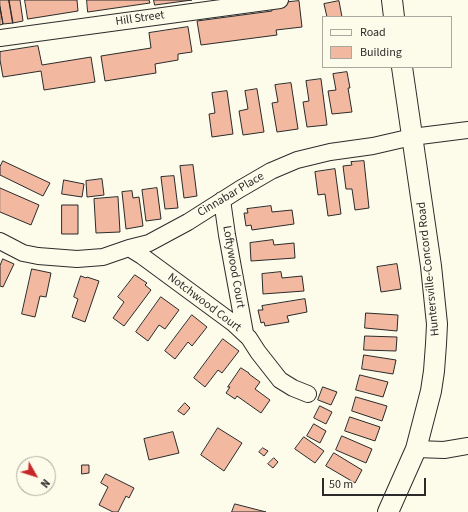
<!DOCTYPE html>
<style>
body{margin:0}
#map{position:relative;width:468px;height:512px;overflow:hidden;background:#fdfbea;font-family:"Source Sans 3",sans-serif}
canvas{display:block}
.legend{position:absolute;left:322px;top:16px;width:130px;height:52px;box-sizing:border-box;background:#fdfbea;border:1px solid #a9a89e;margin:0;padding:5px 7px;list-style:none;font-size:12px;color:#2b2b2b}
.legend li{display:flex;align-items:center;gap:8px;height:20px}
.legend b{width:20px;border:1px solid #a9a89e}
.north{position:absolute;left:16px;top:456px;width:40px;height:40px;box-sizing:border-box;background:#fdfbea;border:1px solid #a9a89e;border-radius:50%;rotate:129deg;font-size:11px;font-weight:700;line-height:16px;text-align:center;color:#2b2b2b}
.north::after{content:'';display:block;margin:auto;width:14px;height:18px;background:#c62828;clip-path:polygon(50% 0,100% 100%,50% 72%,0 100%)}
.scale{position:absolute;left:322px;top:478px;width:104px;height:18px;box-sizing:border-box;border:2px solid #2b2b2b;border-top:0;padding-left:5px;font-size:12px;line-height:14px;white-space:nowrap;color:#2b2b2b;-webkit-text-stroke:3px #fdfbea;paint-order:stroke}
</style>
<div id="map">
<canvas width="468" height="512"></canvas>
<ul class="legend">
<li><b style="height:5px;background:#fdfbea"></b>Road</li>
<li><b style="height:11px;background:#f2b8a0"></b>Building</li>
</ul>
<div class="north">N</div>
<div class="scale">50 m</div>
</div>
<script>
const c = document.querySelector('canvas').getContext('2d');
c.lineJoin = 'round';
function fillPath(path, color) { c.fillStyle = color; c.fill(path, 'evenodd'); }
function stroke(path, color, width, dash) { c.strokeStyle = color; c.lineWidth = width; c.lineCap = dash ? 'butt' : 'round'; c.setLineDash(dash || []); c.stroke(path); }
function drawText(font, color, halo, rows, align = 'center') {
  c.font = font + ' "Source Sans 3",sans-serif'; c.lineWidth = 3; c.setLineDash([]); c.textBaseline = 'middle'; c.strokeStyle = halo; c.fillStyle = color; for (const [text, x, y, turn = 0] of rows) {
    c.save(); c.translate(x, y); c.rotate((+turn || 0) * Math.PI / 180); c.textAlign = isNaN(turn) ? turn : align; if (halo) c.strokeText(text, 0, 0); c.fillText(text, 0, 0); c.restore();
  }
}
const building = new Path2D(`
 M 0,0 L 9,0 L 13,23 L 3,24 L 0,7 Z
 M 9,0 L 20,0 L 23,21 L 13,23 Z
 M 25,0 L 77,0 L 78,11 L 28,19 Z
 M 87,0 L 149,0 L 150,3 L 88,12 Z
 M 154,0 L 192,0 L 155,5 Z
 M 299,1 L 302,27 L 276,30 L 277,35 L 201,45 L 197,21 L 272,11 L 271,4 Z
 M 339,1 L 342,17 L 327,17 L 324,4 Z
 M 0,7 L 3,24 L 0,25 Z
 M 188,27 L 192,52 L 178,54 L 178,60 L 155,64 L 156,73 L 105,81 L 101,56 L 151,48 L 149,33 Z
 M 38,46 L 42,65 L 91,57 L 95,82 L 44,90 L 41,71 L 3,77 L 0,60 L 0,52 Z
 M 347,72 L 350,88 L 348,88 L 352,112 L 332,114 L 328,91 L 336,90 L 333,74 Z
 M 321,79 L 327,125 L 307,127 L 303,102 L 309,101 L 306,81 Z
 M 291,83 L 298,129 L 277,132 L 272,103 L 278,102 L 275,85 Z
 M 257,89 L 264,132 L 243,135 L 239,111 L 248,109 L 245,91 Z
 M 227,91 L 233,134 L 212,137 L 209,114 L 215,113 L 212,93 Z
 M 3,161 L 50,183 L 43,196 L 0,175 L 0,167 Z
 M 364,161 L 369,208 L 355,210 L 352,189 L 346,189 L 343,166 L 352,165 L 351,162 Z
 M 193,165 L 197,196 L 184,198 L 180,166 Z
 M 335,169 L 341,214 L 328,216 L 325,194 L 318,195 L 315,172 Z
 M 174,176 L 178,208 L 165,209 L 161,177 Z
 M 102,179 L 104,195 L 87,197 L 86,181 Z
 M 64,180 L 84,184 L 82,197 L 62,194 Z
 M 0,188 L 39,205 L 31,225 L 0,212 Z
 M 157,188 L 161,219 L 146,221 L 142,190 Z
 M 132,191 L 133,198 L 139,197 L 143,226 L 126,229 L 122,192 Z
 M 118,197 L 120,232 L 96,233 L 94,199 Z
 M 62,205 L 78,205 L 78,234 L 62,234 Z
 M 271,206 L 272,212 L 292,210 L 294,224 L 252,230 L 251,225 L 246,226 L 244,213 L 248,213 L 247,209 Z
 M 273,240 L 274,245 L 294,243 L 295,258 L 251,261 L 250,243 Z
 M 3,259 L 14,264 L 3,287 L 0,286 L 0,266 Z
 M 397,264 L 401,289 L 381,292 L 377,267 Z
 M 32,269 L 51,273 L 46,297 L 40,296 L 35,317 L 22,314 Z
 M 281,272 L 282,278 L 302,276 L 304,291 L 263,294 L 262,274 Z
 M 135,275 L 147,283 L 145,285 L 151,290 L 124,326 L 113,318 L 124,302 L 118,297 Z
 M 81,276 L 86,278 L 87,277 L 99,281 L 85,322 L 72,317 L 78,299 L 74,297 Z
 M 161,297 L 179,310 L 165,329 L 159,325 L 148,341 L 136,332 Z
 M 305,299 L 307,312 L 287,316 L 289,322 L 265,326 L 264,322 L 261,323 L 258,310 L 263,310 L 262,306 Z
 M 366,313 L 398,315 L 397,331 L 365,328 Z
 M 192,315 L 207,327 L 192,346 L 188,342 L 175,359 L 165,351 Z
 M 365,336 L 397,337 L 396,351 L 364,350 Z
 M 223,339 L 239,351 L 222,373 L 218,370 L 205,387 L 194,378 Z
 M 364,355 L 396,360 L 393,374 L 362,369 Z
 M 241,368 L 249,373 L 249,374 L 260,382 L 255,389 L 270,400 L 261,413 L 237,396 L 235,399 L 226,393 L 230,387 L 228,387 Z
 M 360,375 L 388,382 L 383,397 L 356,390 Z
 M 323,387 L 337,392 L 331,405 L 318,400 Z
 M 356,397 L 387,406 L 382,421 L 352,411 Z
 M 185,403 L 190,408 L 184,415 L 178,411 Z
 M 320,406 L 332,412 L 326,424 L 314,418 Z
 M 350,417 L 380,427 L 375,441 L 345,431 Z
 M 314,424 L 326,431 L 320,443 L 307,436 Z
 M 218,428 L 242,443 L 224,471 L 201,455 Z
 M 173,432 L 179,453 L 149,460 L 144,439 Z
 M 342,436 L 372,449 L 366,463 L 336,450 Z
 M 304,437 L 324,451 L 315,463 L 295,449 Z
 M 263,448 L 268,451 L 264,456 L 259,452 Z
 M 334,453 L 362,470 L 355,483 L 326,466 Z
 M 274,458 L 278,462 L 273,468 L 268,464 Z
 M 82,465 L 89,465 L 89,473 L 82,474 Z
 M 106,474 L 134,488 L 129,498 L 126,496 L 118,512 L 113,512 L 99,505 L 108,487 L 101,483 Z
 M 235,504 L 266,512 L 232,512 Z`);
const minor = new Path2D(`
 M 0,38 L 280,0
 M 222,200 L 227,235 L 245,333
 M 0,241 L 23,253 L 38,256 L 77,259 L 103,257 L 129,248 L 149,243 L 188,222 L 240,189 L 271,171 L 297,160 L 330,152 L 373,146 L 412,137 L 468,130
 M 129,248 L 142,256 L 233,323 L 249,338 L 258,352 L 280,380 L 293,388 L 308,394
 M 416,449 L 444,450 L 468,446`);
const major = new Path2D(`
 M 392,0 L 394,17
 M 388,512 L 416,449 L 431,391 L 434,371 L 436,344 L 437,324 L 431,266 L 402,67`);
const streetNames = [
 ["Hill Street",140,19,-8],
 ["Cinnabar Place",231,195,-31],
 ["Loftywood Court",233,267,80],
 ["Huntersville-Concord Road",429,269,-96],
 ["Notchwood Court",204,303,37]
];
fillPath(building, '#f2b8a0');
stroke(building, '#2b2b2b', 1);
stroke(minor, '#2b2b2b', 18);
stroke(major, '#2b2b2b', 22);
stroke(minor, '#fdfbea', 16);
stroke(major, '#fdfbea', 20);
drawText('12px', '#2b2b2b', '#fdfbea', streetNames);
</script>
